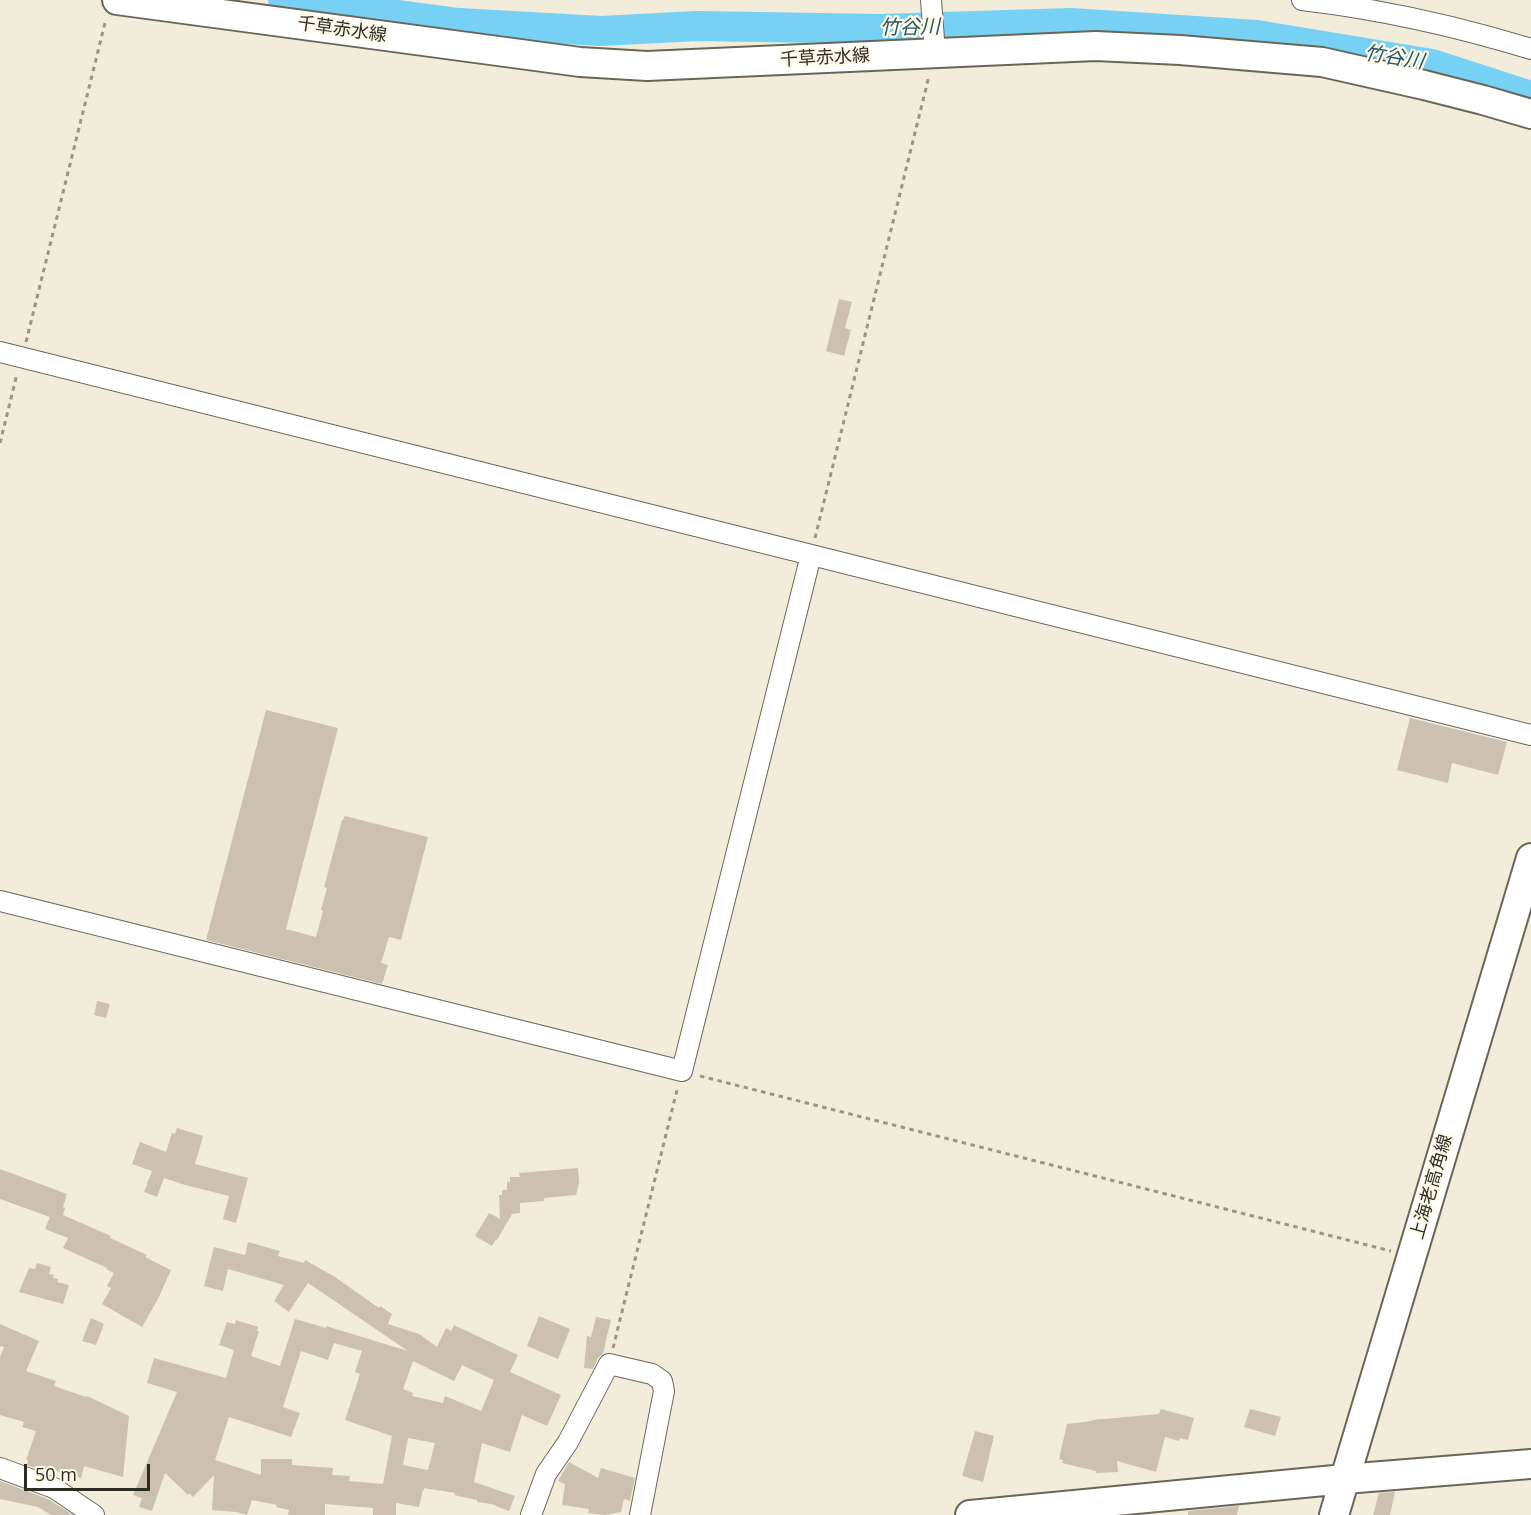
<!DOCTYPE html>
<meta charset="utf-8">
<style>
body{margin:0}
#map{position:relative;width:1531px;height:1515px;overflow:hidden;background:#f1edda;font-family:"Open Sans",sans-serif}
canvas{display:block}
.scale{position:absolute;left:24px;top:1464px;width:126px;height:27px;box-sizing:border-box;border:3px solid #2c2b24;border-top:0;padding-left:8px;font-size:18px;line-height:21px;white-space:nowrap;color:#2c2b24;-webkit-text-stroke:4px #fefae7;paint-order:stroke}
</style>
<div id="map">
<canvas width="1531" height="1515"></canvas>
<div class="scale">50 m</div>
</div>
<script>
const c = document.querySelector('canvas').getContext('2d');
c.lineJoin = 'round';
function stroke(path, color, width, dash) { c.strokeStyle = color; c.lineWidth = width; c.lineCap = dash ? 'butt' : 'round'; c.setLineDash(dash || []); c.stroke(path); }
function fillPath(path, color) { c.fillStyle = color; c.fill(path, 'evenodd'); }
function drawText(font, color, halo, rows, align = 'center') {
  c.font = font + ' "Open Sans","Noto Sans JP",sans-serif'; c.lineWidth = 4.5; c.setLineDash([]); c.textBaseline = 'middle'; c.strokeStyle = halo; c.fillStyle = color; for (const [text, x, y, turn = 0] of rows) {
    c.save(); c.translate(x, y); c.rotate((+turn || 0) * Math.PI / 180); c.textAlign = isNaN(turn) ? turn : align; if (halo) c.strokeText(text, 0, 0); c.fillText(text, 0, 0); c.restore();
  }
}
const river = new Path2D(`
 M 283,0 L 459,23 L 601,31 L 697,26 L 880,29 L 1071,23 L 1257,35 L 1432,64 L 1531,96`);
const building = new Path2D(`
 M 839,299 L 852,302 L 845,328 L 851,330 L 844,356 L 826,351 Z
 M 266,710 L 338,728 L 286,929 L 316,937 L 323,911 L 321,910 L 327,888 L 324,887 L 342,820 L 343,820 L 345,816 L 428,837 L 401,940 L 389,937 L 381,963 L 388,965 L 382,984 L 206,940 Z
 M 1410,718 L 1507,742 L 1498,775 L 1452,763 L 1448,783 L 1397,770 Z
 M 97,1001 L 110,1004 L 106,1018 L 94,1015 Z
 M 177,1128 L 203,1136 L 195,1164 L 248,1178 L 236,1223 L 223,1219 L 229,1196 L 185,1185 L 164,1178 L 157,1197 L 144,1192 L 152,1171 L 132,1164 L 140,1142 L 166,1152 L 172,1133 L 175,1134 Z
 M 578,1168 L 579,1183 L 576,1195 L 544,1198 L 544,1201 L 520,1203 L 520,1213 L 512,1214 L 497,1240 L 496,1239 L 492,1246 L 475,1236 L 489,1213 L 500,1219 L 499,1195 L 502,1195 L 502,1190 L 507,1190 L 507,1182 L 510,1182 L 510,1177 L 520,1177 L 519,1173 Z
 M 0,1169 L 67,1194 L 63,1207 L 65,1208 L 63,1215 L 111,1236 L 110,1238 L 147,1255 L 145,1257 L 171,1270 L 158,1299 L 142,1327 L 102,1304 L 111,1288 L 107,1286 L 114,1273 L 106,1269 L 107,1268 L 63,1248 L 68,1238 L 45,1229 L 50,1217 L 0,1199 Z
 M 248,1242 L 280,1251 L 278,1256 L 304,1263 L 305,1260 L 335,1277 L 379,1308 L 380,1306 L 392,1314 L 388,1324 L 419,1334 L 437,1347 L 446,1328 L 451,1331 L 454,1325 L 518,1355 L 510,1372 L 561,1395 L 547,1426 L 522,1415 L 510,1452 L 482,1443 L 474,1482 L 515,1496 L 509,1511 L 491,1504 L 477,1502 L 477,1500 L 454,1495 L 455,1493 L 424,1488 L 424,1490 L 423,1490 L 419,1507 L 396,1503 L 396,1515 L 373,1515 L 373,1508 L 325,1504 L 325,1515 L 288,1515 L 289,1510 L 276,1507 L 277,1505 L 252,1500 L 247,1515 L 236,1512 L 212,1510 L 214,1475 L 193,1497 L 189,1493 L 188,1495 L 165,1473 L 152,1511 L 139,1507 L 142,1498 L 133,1495 L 177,1392 L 147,1383 L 154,1358 L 226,1378 L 234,1350 L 219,1345 L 227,1322 L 235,1324 L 236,1320 L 258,1327 L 257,1331 L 259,1331 L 251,1356 L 280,1366 L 295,1319 L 326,1328 L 326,1326 L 408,1351 L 308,1283 L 289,1312 L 274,1301 L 284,1285 L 228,1269 L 223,1291 L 204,1286 L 214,1247 L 245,1255 ZM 334,1343 L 362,1351 L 355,1372 L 360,1374 L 345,1420 L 392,1436 L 383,1484 L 349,1481 L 350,1476 L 332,1475 L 333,1468 L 292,1465 L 292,1459 L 261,1459 L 261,1475 L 215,1460 L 229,1417 L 291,1437 L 300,1413 L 283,1407 L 301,1351 L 328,1360 ZM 413,1361 L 454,1381 L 462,1365 L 494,1380 L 481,1411 L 445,1396 L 443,1403 L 412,1396 L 413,1393 L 403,1389 ZM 408,1438 L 435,1443 L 428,1470 L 403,1465 Z
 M 37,1263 L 51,1267 L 49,1274 L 54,1275 L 53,1278 L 58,1279 L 57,1282 L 69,1285 L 63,1304 L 19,1292 L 29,1268 L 35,1269 Z
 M 539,1316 L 570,1329 L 558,1359 L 527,1346 Z
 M 596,1317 L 611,1320 L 607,1336 L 603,1354 L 598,1358 L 593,1369 L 584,1368 L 587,1336 L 591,1337 Z
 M 91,1318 L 104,1324 L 96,1345 L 82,1341 Z
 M 0,1324 L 39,1341 L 26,1371 L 56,1381 L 54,1386 L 86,1397 L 87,1396 L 129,1416 L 123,1477 L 84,1466 L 81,1478 L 49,1469 L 48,1473 L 27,1465 L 28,1460 L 26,1460 L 36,1431 L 22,1427 L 24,1422 L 0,1415 L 0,1357 L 4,1347 L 0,1346 Z
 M 1161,1409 L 1194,1418 L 1188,1440 L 1180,1438 L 1179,1441 L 1165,1437 L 1156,1472 L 1117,1461 L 1118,1472 L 1096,1473 L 1096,1471 L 1062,1463 L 1063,1460 L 1059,1459 L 1067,1424 L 1092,1421 L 1092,1420 L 1159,1414 Z
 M 1250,1409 L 1281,1417 L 1275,1436 L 1244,1427 Z
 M 975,1431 L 994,1436 L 983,1482 L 962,1476 Z
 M 569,1462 L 598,1478 L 601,1468 L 635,1478 L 630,1501 L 624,1499 L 621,1512 L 605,1515 L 588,1513 L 589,1509 L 562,1505 L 565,1484 L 558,1481 Z
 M 0,1481 L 48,1499 L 73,1515 L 51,1515 L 38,1507 L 0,1499 Z
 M 1393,1492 L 1395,1492 L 1390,1515 L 1373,1515 L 1379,1493 Z
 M 1239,1506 L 1237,1515 L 1188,1515 L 1188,1511 Z`);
const path = new Path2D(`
 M 26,342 L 106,19
 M 0,443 L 17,374
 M 815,538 L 929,76
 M 700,1076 L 1391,1251
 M 613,1348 L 678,1086`);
const street = new Path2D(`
 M 931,0 L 935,52
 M 1302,0 C 1379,9 1456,26 1531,49
 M 0,352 L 1531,735
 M 0,901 L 682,1071 L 811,555
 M 0,1468 L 54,1488 L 94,1515
 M 531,1515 L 546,1474 L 568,1442 L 609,1364 L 652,1374 L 662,1381 L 664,1391 L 640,1515`);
const secondary = new Path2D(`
 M 117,0 L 580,62 L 647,66 L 1096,46 L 1180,50 L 1322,62 L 1424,85 L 1483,100 L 1531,114
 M 970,1515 L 1345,1479 L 1531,1464
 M 1334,1515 L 1531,858`);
const streetNames = [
 ["千草赤水線",342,30,8],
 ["千草赤水線",825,58,-3],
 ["上海老高角線",1432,1187,-74]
];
const waterNames = [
 ["竹谷川",910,28,-1],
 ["竹谷川",1394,58,9]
];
stroke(river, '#76d1f5', 30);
fillPath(building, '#ccc1b0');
stroke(street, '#6a6656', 22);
stroke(secondary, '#6a6656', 32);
stroke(path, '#979587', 3, [4.5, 4.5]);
stroke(street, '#fff', 20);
stroke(secondary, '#fff', 28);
drawText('18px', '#2c2b24', '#fefae7', streetNames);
drawText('italic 20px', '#225567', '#fefae7', waterNames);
</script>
